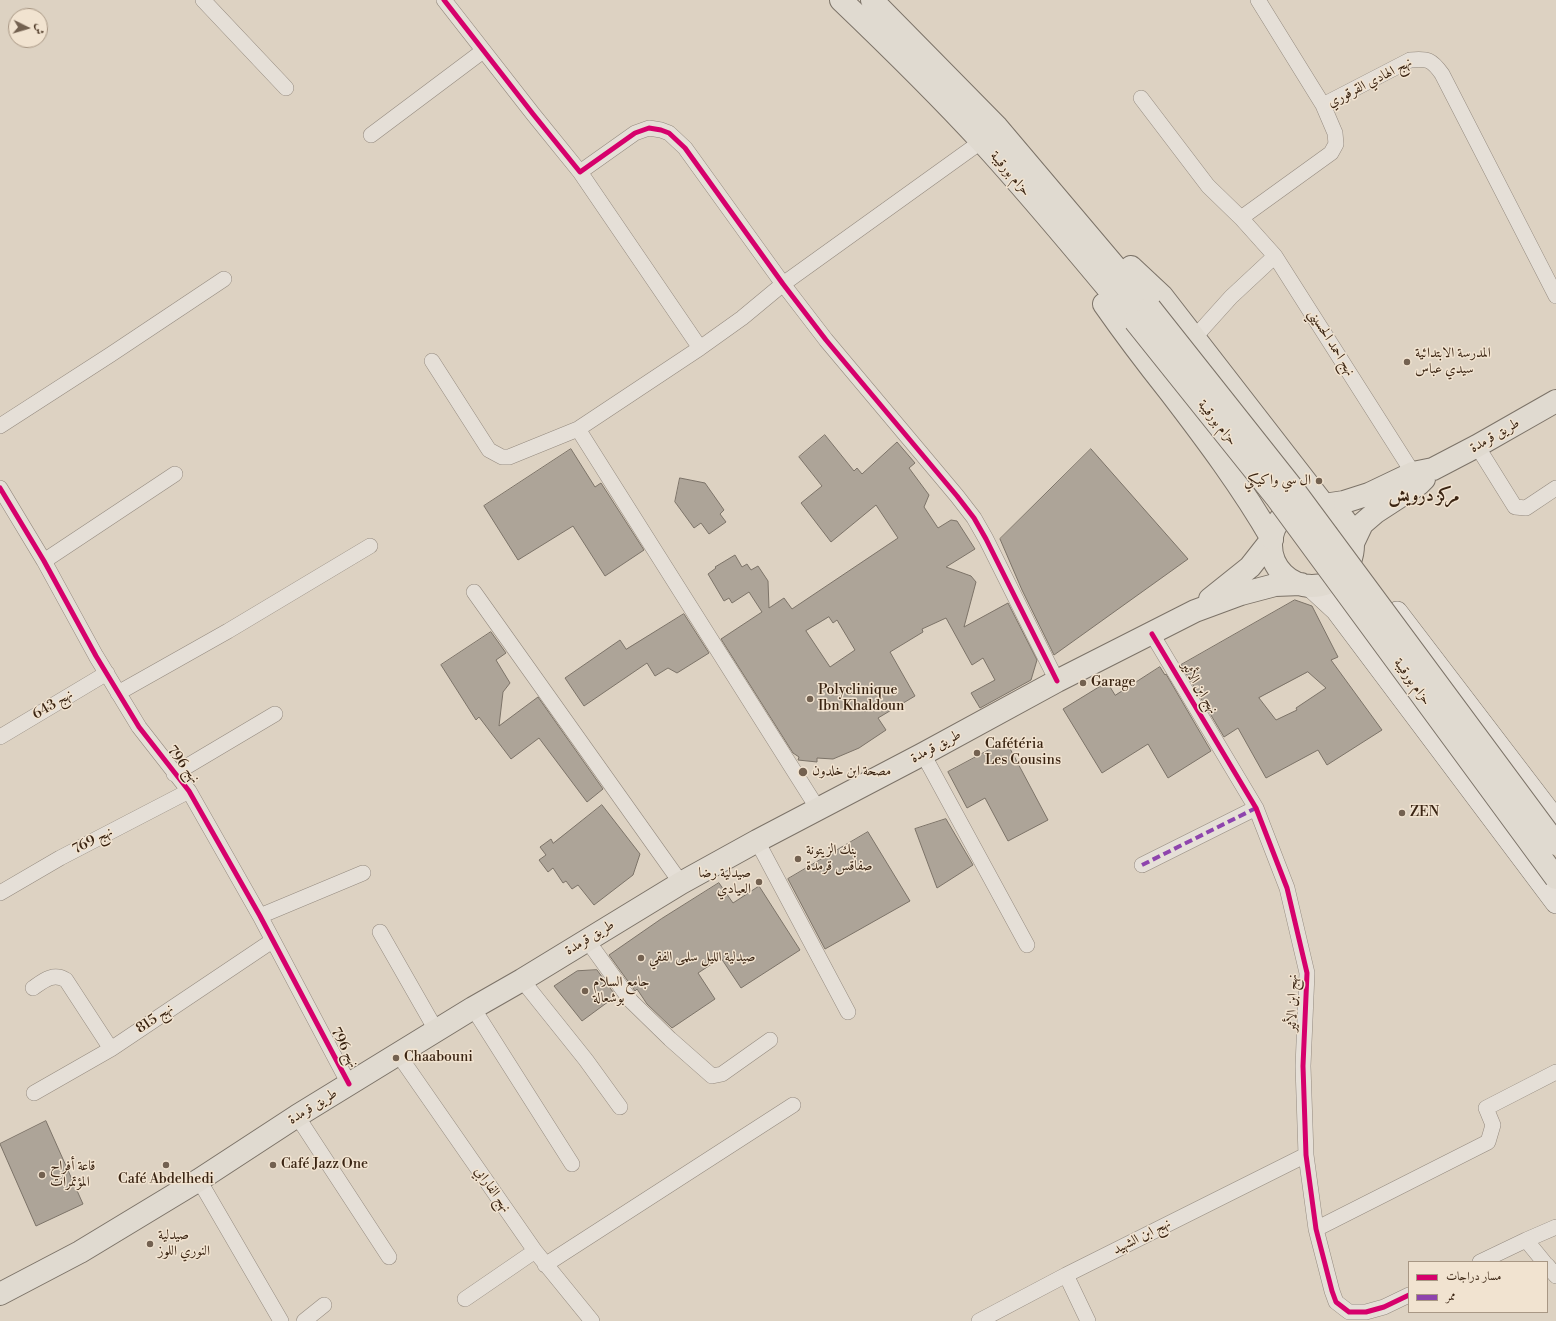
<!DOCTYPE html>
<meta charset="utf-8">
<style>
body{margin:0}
#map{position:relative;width:1556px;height:1321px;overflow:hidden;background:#ddd2c2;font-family:"Libre Bodoni",Amiri,serif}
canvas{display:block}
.legend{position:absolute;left:1408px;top:1261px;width:140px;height:52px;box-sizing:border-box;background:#f1e3d0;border:1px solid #a89784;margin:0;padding:5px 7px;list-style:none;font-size:12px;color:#3a2412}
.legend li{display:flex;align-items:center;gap:8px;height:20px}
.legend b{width:20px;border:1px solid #a89784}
.north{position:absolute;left:8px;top:8px;width:40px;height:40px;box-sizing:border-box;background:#f1e3d0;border:1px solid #a89784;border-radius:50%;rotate:95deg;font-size:11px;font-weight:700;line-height:16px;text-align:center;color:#3a2412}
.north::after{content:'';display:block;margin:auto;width:14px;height:18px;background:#736150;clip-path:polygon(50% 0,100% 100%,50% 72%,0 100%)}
</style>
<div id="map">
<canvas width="1556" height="1321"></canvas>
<ul class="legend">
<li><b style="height:5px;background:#d6006c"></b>مسار دراجات</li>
<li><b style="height:5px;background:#8e44ad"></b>ممر</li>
</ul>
<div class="north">ش</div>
</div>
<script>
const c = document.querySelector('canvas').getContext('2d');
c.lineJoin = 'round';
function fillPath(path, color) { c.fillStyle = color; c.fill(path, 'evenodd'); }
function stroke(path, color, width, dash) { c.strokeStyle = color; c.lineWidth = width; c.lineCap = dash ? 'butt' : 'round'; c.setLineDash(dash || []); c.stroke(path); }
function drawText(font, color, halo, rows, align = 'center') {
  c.font = font + ' "Libre Bodoni",Amiri,serif'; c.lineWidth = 3; c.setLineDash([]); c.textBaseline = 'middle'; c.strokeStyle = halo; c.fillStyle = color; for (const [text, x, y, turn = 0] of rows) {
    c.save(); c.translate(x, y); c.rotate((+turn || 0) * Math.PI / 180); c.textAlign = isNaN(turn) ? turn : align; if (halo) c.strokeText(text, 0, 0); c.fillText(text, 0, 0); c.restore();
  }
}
const building = new Path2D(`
 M 825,435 L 854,471 L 857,468 L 862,474 L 897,442 L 915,463 L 909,468 L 929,495 L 924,507 L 938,528 L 951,520 L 957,521 L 975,549 L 946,567 L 971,576 L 976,582 L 964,627 L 1008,603 L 1037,660 L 1031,680 L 980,708 L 971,693 L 995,680 L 983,658 L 972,665 L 946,618 L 922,629 L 923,632 L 890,652 L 915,696 L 878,718 L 886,730 L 859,748 L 833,759 L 817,758 L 817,762 L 798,760 L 799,757 L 793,753 L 721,639 L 762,612 L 749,592 L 732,603 L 729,598 L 724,601 L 708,574 L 716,568 L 715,567 L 735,555 L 742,567 L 747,564 L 751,570 L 758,566 L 768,581 L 769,608 L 784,598 L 792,609 L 898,538 L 876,505 L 831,542 L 801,503 L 822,486 L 799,457 ZM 829,617 L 833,623 L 837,620 L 855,650 L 830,667 L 806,631 Z
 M 571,449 L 595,487 L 601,483 L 644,550 L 605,576 L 573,526 L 518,560 L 484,506 Z
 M 1091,449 L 1188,559 L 1054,655 L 1022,590 L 1000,539 Z
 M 680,478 L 705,483 L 724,510 L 720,514 L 726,522 L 709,534 L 701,523 L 694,528 L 675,502 Z
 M 1295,600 L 1312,606 L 1338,657 L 1331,660 L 1382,730 L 1327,765 L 1318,750 L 1266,778 L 1238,728 L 1224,737 L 1181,665 ZM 1308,672 L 1326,688 L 1296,708 L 1297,710 L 1276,720 L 1259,698 Z
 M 684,614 L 709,653 L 677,673 L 668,668 L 655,676 L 647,663 L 584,706 L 565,678 L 620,640 L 626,649 Z
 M 491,632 L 506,653 L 496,660 L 510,683 L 503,692 L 499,726 L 538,697 L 603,789 L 587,802 L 539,738 L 511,759 L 479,717 L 476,720 L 441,665 Z
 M 1160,667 L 1165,675 L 1166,674 L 1211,751 L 1168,778 L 1148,744 L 1102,773 L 1063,709 L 1107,682 L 1115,695 Z
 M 1006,741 L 1048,820 L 1008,841 L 985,798 L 967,808 L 948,772 Z
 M 602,805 L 640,854 L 633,875 L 594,905 L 578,885 L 572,889 L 566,881 L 563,883 L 553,868 L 548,872 L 539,860 L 546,855 L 540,847 L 551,839 L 553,843 Z
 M 946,819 L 973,865 L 937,888 L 915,829 Z
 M 868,832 L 910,901 L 825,949 L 788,879 Z
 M 719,883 L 733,903 L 759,886 L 800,950 L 741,988 L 721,958 L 698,973 L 715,999 L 672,1028 L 647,1004 L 637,989 L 635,991 L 609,955 L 661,919 Z
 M 597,970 L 616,996 L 582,1021 L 554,986 L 577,971 Z
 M 46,1121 L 83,1204 L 36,1226 L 0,1144 Z`);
const street = new Path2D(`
 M 203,0 L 286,88
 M 444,0 L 533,114 L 580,172 L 635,133 L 649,128 L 661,130 L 669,133 L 685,148 L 783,284 L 826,340 L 957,496 L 974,518 L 986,539 L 1057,681
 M 1258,0 L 1323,105
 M 1141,98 L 1208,186 L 1241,218 L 1275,256 L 1413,473
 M 371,135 L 483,51
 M 580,172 L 700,348 L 742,318 L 783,284 L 982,141
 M 1241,218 L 1331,153 L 1336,144 L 1335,133 L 1323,105 L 1410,60 C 1428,58 1432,60 1442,74 L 1556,296
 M 1195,337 L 1231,297 L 1275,256
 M 432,361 L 489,450 L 502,457 L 509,457 L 578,429 L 700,348
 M 0,426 L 110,355 L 224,279
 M 578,429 L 818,809
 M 1477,446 L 1515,507 L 1526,508 L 1556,488
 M 0,488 L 44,561 L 96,656 L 139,727 L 189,791 L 260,916 L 349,1084
 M 44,561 L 175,474
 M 474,592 L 681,883
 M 1152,634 L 1256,808 L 1287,888 L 1307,973 L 1303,1066 L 1306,1155 L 1316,1229 L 1332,1291 L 1336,1302 L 1349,1312 L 1366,1312 L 1384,1307 L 1409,1295
 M 118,693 L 228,631 L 370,546
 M 0,737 L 107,673
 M 923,754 L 1027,945
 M 174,774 L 275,714
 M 757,841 L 848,1012
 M 1142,865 L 1256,808
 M 0,893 L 60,858 L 189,791
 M 260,916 L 363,873
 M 380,932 L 436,1030
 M 587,940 L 631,1001 L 670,1039 L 712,1076 L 722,1074 L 770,1040
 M 522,980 L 586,1060 L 620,1107
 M 33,988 C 43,981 53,972 66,980 L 111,1049
 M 473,1008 L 572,1164
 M 398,1054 L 535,1251 L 592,1321
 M 34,1093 L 111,1049 L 272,941
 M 297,1116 L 389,1257
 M 199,1180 L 281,1321
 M 1316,1229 L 1488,1142 L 1493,1125 L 1486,1108 L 1556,1072
 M 1526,1240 L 1556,1227
 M 1480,1262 L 1526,1240 L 1544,1262
 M 545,1265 L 793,1105
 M 1547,1265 L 1556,1276
 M 1066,1275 L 1088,1321
 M 465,1299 L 535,1251
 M 304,1321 L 324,1305
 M 979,1321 L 1066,1275 L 1306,1155`);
const secondary = new Path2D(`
 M 1310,586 L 1336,610 L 1556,903
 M 1397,612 L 1556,820`);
const primary = new Path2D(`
 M1271 545a41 41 0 1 1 82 0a41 41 0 1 1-82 0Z
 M 1324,505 L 1344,502 L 1369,494 L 1413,473 L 1433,469 L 1477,446 L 1556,401
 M 1353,543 L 1362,524 L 1376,512 L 1419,484 L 1424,479
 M 1210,599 L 1250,567 L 1272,539
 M 0,1294 L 80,1252 L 199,1180 L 297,1116 L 473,1008 L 522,980 L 681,883 L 757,841 L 923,754 L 1057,681 L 1195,611 L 1241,594 L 1275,585 L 1301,584`);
const highway = new Path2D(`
 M 841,0 C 889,46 937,93 982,142 C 1035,200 1085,261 1135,321
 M 872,0 L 997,127 L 1150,308
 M 1131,267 L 1162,296 L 1324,505
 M 1104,304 C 1125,334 1147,363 1170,392 C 1206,439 1242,487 1272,539`);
const highwayBridge = new Path2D(`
 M 1150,308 L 1291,486 L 1556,844
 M 1135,321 L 1276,497 L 1556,878`);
const quiet = new Path2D(`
 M 1142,865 L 1256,808`);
const cycleway = new Path2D(`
 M 444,0 L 533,114 L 580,172 L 635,133 L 649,128 L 661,130 L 669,133 L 685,148 L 783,284 L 826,340 L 957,496 L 974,518 L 986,539 L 1057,681
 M 0,488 L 44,561 L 96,656 L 139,727 L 189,791 L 260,916 L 349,1084
 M 1152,634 L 1256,808 L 1287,888 L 1307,973 L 1303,1066 L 1306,1155 L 1316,1229 L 1332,1291 L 1336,1302 L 1349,1312 L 1366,1312 L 1384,1307 L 1409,1295`);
const markers = [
 [1407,362,4,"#736150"],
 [1319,481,4,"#736150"],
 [1083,683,4,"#736150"],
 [810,699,4,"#736150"],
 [977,753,4,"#736150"],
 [803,772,5,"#736150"],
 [1402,813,4,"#736150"],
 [798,859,4,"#736150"],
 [759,882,4,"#736150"],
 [641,958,4,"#736150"],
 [585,991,4,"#736150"],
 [396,1058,4,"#736150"],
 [166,1165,4,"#736150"],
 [273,1165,4,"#736150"],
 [42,1175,4,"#736150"],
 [150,1244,4,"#736150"]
];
const streetNames = [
 ["نهج الهادي القرقوري",1370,83,-27],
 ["حزام بورقيبة",1010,174,49],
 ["نهج احمد الحسيني",1331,343,58],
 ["حزام بورقيبة",1217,423,51],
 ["طريق قرمدة",1495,436,-30],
 ["حزام بورقيبة",1412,682,54],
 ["نهج ابن الأثير",1199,688,59],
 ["نهج 643",53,705,-31],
 ["طريق قرمدة",936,747,-28],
 ["نهج 796",183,765,52],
 ["نهج 769",93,841,-27],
 ["طريق قرمدة",590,938,-31],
 ["نهج ابن الأثير",1293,1003,-89],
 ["نهج 815",155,1019,-34],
 ["نهج 796",344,1048,62],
 ["طريق قرمدة",313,1107,-32],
 ["نهج الفارابي",492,1190,55],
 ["نهج ابن الشهيد",1142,1237,-27]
];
const poiNames = [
 ["المدرسة الابتدائية",1415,354],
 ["سيدي عباس",1415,370],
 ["ال سي واكيكي",1311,481,"right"],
 ["Garage",1091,683],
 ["Polyclinique",818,691],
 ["Ibn Khaldoun",818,707],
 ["Cafétéria",985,745],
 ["Les Cousins",985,761],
 ["مصحة ابن خلدون",812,772],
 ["ZEN",1410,813],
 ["بنك الزيتونة",806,851],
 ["صفاقس قرمدة",806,867],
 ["صيدلية رضا",751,874,"right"],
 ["العيادي",751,890,"right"],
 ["صيدلية الليل سلمى الفقي",649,958],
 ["جامع السلام",593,983],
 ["بوشعالة",593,999],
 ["Chaabouni",404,1058],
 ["Café Jazz One",281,1165],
 ["قاعة أفراح",50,1167],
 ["المؤتمرات",50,1183],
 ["Café Abdelhedi",166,1180,"center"],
 ["صيدلية",158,1236],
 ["النوري اللوز",158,1252]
];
const districtNames = [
 ["مركز درويش",1424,497]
];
fillPath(building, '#ada498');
stroke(building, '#7c7368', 1);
stroke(street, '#948a7f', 16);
stroke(secondary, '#7c7368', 22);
stroke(primary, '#7c7368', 24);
stroke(highway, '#7c7368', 24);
stroke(street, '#e5dfd7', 15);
stroke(secondary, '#e5dfd7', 21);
stroke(primary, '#e0dad0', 22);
stroke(highway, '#e0dad0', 22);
stroke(highwayBridge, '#7c7368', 24, []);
stroke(highwayBridge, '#e0dad0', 22);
stroke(quiet, '#8e44ad', 4, [8, 4]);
stroke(cycleway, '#d6006c', 5);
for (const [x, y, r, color] of markers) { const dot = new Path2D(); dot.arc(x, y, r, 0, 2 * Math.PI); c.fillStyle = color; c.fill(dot); stroke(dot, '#f1e3d0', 1.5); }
drawText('14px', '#3a2412', '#f1e3d0', streetNames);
drawText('14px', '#3a2412', '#f1e3d0', poiNames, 'left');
drawText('bold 18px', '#3a2412', '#f1e3d0', districtNames);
</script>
